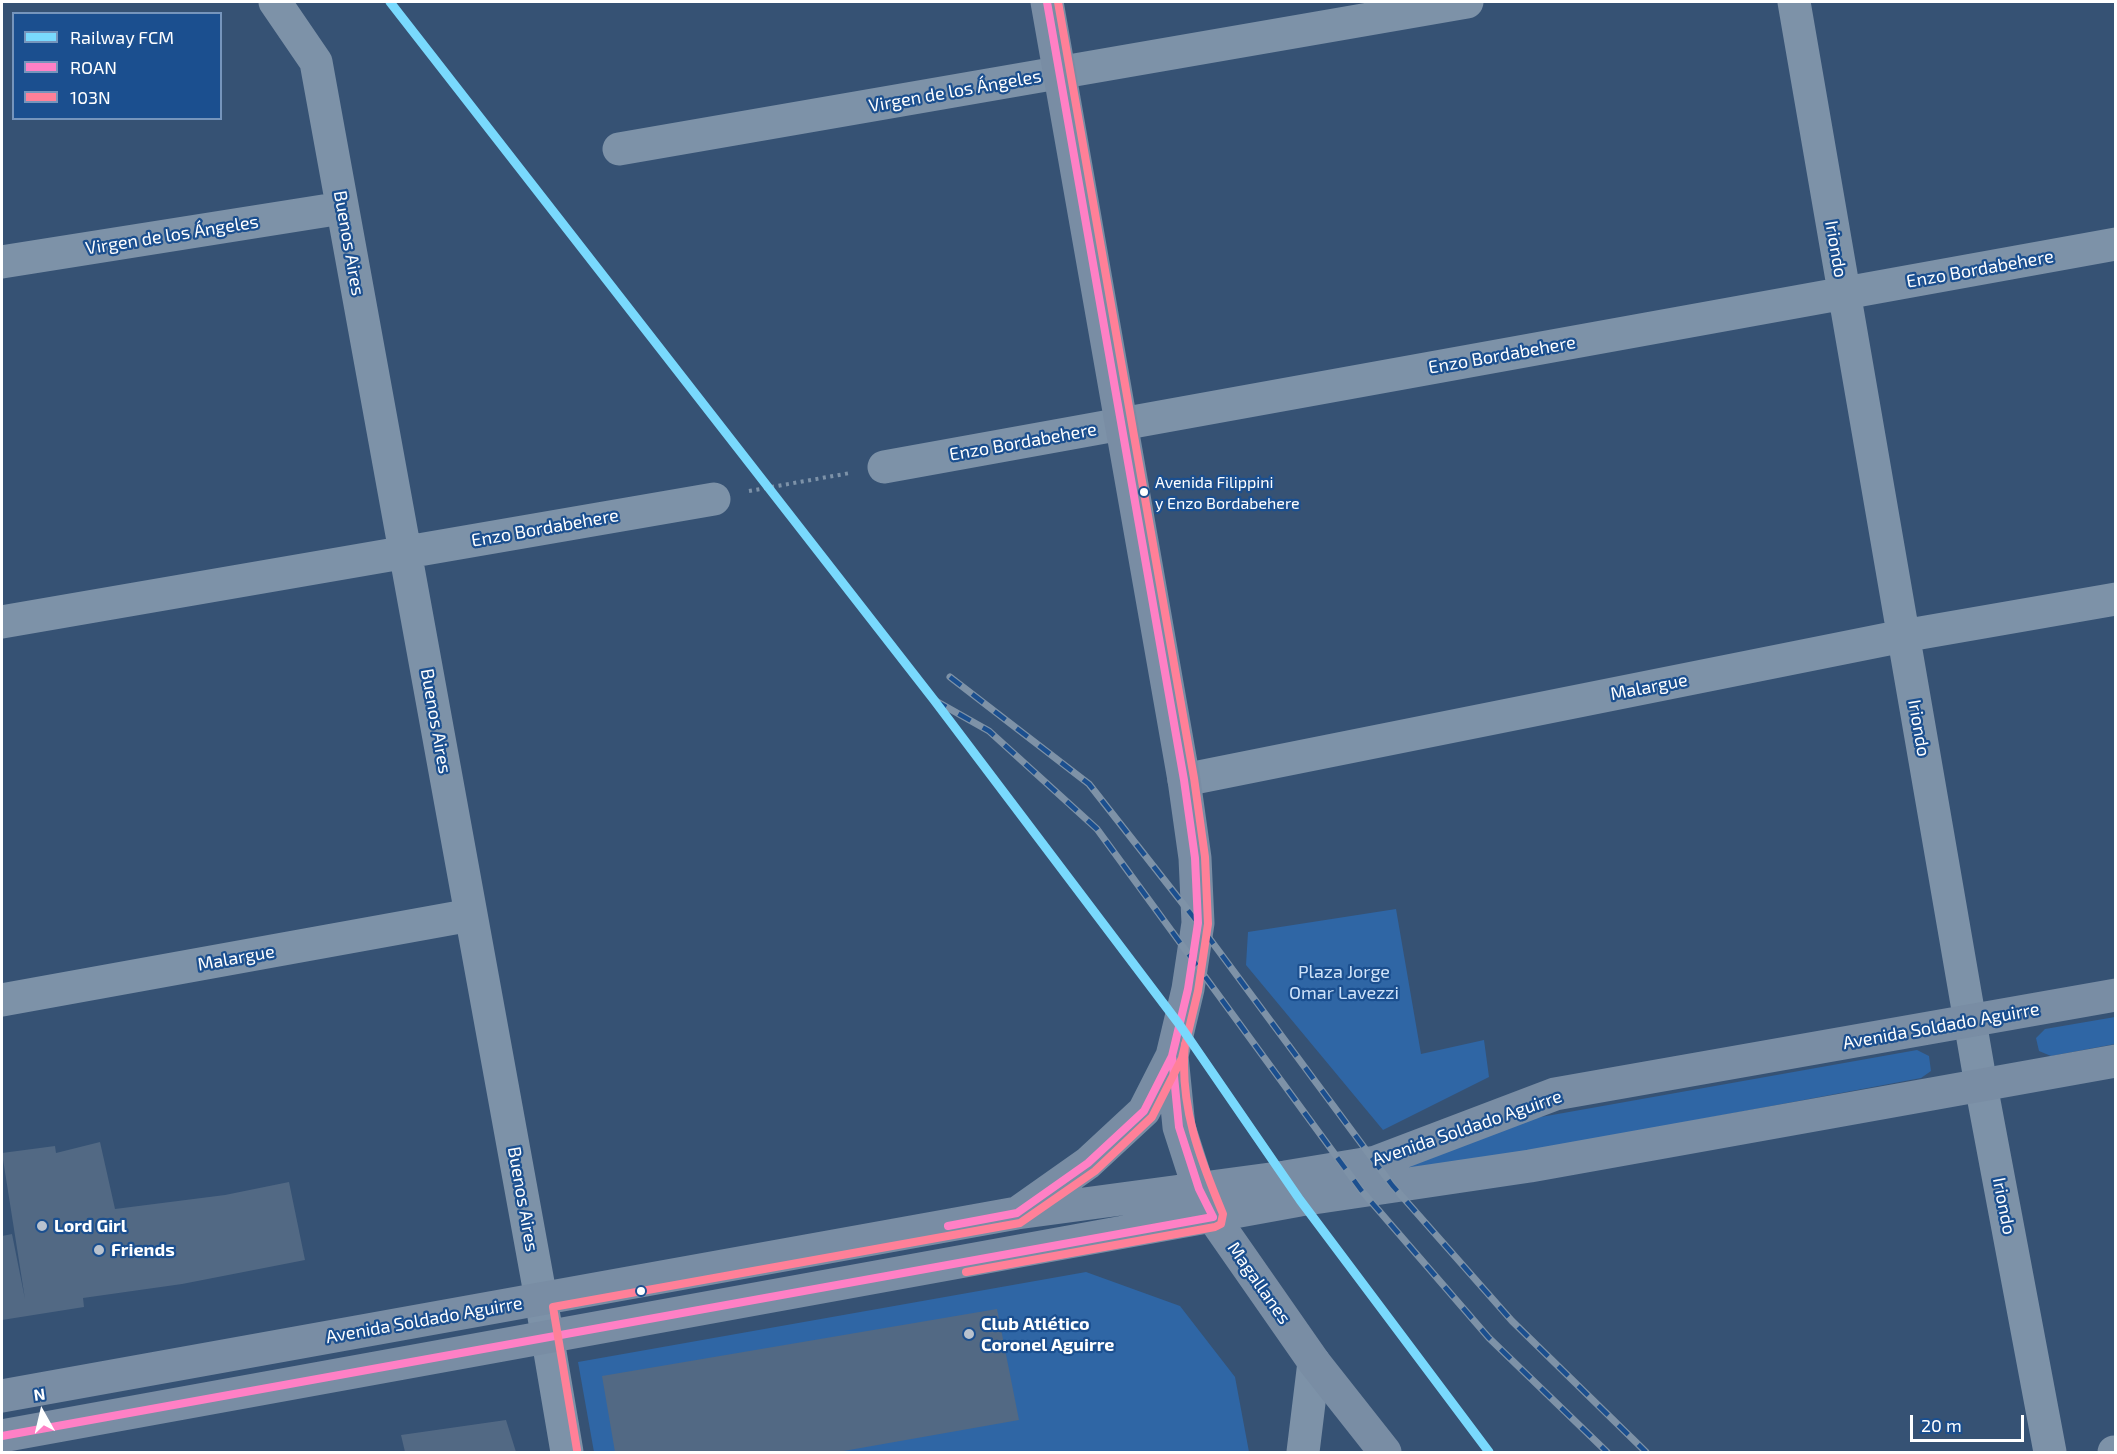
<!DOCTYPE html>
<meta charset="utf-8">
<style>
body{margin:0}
#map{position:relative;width:2117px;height:1454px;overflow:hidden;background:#365274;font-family:"Exo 2",sans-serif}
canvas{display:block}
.frame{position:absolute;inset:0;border:3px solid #fff;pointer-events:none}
.legend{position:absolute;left:12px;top:12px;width:210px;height:108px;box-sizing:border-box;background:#1b4f8f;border:2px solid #7695bc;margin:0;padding:8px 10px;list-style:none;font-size:18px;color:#fff}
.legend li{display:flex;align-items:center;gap:12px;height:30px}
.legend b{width:30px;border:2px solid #7695bc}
.north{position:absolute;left:12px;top:1382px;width:60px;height:60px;-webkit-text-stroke:4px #1b4f8f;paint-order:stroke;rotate:352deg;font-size:16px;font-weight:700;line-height:24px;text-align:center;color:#fff}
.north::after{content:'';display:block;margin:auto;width:21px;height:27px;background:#fff;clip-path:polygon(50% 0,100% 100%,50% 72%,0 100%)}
.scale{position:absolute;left:1910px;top:1415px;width:114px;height:27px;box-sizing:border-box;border:3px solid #fff;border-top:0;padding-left:8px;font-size:18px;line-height:21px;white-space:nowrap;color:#fff;-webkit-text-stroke:4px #1b4f8f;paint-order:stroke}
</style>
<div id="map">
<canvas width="2117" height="1454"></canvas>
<div class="frame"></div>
<ul class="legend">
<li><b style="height:8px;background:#79d9fd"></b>Railway FCM</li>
<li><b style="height:8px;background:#ff80c5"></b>ROAN</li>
<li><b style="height:8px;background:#ff8098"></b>103N</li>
</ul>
<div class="north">N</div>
<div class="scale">20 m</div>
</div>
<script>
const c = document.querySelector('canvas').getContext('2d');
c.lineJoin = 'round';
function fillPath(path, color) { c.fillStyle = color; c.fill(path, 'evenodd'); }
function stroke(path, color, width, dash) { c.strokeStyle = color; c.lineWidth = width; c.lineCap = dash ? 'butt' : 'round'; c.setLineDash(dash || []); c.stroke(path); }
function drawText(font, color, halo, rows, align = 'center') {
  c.font = font + ' "Exo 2",sans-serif'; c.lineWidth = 4.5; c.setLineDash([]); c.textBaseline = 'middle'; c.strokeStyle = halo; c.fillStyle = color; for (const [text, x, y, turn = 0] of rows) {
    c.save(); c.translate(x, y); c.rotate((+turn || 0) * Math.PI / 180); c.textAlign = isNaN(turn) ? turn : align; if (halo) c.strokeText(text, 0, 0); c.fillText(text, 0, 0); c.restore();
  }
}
const green = new Path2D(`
 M 1396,909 L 1421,1054 L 1484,1040 L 1489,1077 L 1383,1130 L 1246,965 L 1248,932 Z
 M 2115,1017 L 2115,1044 L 2051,1056 L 2039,1051 L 2036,1038 L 2045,1029 Z
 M 1917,1050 L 1929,1056 L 1931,1071 L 1921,1078 L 1478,1161 L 1406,1170 L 1405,1165 L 1524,1120 Z
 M 1086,1272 L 1180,1306 L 1235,1377 L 1249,1452 L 594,1452 L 578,1362 Z`);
const building = new Path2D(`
 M 100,1142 L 115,1209 L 225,1195 L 289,1182 L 305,1260 L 182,1284 L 83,1298 L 84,1307 L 2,1320 L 2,1236 L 12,1234 L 25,1299 L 2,1153 L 55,1146 L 56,1153 Z
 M 997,1309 L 1019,1420 L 838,1452 L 615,1452 L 602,1376 Z
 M 506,1420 L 516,1452 L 405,1452 L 401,1435 Z`);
const path = new Path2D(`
 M 749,491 L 850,473`);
const minor = new Path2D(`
 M 275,2 L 316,62 L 541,1299
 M 1794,2 L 1981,1085 L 2050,1452
 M 619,149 L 1467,2
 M 2,262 L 342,208
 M 884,467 L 2116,244
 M 2,622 L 714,499
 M 1184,780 L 1903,636 L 2116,599
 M 2,1000 L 471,915
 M 1303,1452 L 1314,1362
 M 2114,1452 L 2116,1452`);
const tertiary = new Path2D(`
 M 541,1299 L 567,1452`);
const secondary = new Path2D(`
 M 1172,1056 L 1179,1127 L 1199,1189
 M 1020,1211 L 1088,1163 L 1144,1111 L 1172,1056 L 1188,989 L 1198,923 L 1195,858 L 1184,780 L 1047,2
 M 1213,1217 L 1314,1362 L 1385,1452
 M 2,1396 L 1017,1213 L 1285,1177 L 1376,1162 L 1555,1094 L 2116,995
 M 2,1436 L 1300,1200 L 1530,1166 L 2116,1061`);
const rail = new Path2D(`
 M 950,677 L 1089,784 L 1198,923 L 1392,1185 L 1512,1321 L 1646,1452
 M 934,700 L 989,731 L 1097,829 L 1361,1190 L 1489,1338 L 1607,1452`);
const bus1 = new Path2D(`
 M 948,1226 L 1017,1213 L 1088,1163 L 1144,1111 L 1172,1056 L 1176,1040
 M 2,1436 L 1213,1217 L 1199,1189 L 1179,1127 L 1172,1056 L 1188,989 L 1198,923 L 1195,858 L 1184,780 L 1047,2`);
const bus2 = new Path2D(`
 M 966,1272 L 1215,1227 L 1221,1224 L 1223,1214 C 1200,1159 1179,1106 1185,1044
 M 577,1450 L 553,1307 L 1020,1223 L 1095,1171 L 1152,1117 L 1182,1058 L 1198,991 L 1208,924 L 1205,857 L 1194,778 L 1058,2`);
const rail1 = new Path2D(`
 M 390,2 L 934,700 L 1179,1024 L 1300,1200 L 1489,1452`);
const markers = [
 [1144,492,5,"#fff"],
 [42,1226,6,"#b9c2ce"],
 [99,1250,6,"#b9c2ce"],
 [641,1291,5,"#fff"],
 [969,1334,6,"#b9c2ce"]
];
const busNames = [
 ["Avenida Filippini",1155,483],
 ["y Enzo Bordabehere",1155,504]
];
const streetNames = [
 ["Virgen de los Ángeles",955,91,-10],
 ["Virgen de los Ángeles",172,235,-9],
 ["Buenos Aires",349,243,80],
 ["Iriondo",1836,249,80],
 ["Enzo Bordabehere",1980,269,-10],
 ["Enzo Bordabehere",1502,355,-10],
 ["Enzo Bordabehere",1023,442,-10],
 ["Enzo Bordabehere",545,528,-10],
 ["Malargue",1649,687,-11],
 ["Buenos Aires",436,721,80],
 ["Iriondo",1919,728,80],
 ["Malargue",236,958,-10],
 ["Avenida Soldado Aguirre",1941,1026,-10],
 ["Avenida Soldado Aguirre",1467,1128,-19],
 ["Buenos Aires",523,1199,80],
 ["Iriondo",2004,1206,79],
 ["Magallanes",1259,1283,55],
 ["Avenida Soldado Aguirre",424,1320,-10]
];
const parkNames = [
 ["Plaza Jorge",1344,972],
 ["Omar Lavezzi",1344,993]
];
const poiNames = [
 ["Lord Girl",54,1226],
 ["Friends",111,1250],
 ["Club Atlético",981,1324],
 ["Coronel Aguirre",981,1345]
];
fillPath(green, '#2f66a5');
fillPath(building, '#526984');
stroke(path, '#7d92a8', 4, [3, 4.5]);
stroke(minor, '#7d92a8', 33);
stroke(tertiary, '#7d92a8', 33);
stroke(secondary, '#798da4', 33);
stroke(rail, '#7e92a7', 7);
stroke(rail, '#1b4f8f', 4.5, [14]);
stroke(bus1, '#ff80c5', 8);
stroke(bus2, '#ff8098', 8);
stroke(rail1, '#79d9fd', 9);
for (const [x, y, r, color] of markers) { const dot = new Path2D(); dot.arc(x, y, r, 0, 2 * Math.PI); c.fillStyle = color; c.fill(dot); stroke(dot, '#1b4f8f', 2); }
drawText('16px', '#fff', '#1b4f8f', busNames, 'left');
drawText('18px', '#fff', '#1b4f8f', streetNames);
drawText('18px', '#cfe3fa', '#1b4f8f', parkNames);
drawText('bold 18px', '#fff', '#1b4f8f', poiNames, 'left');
</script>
